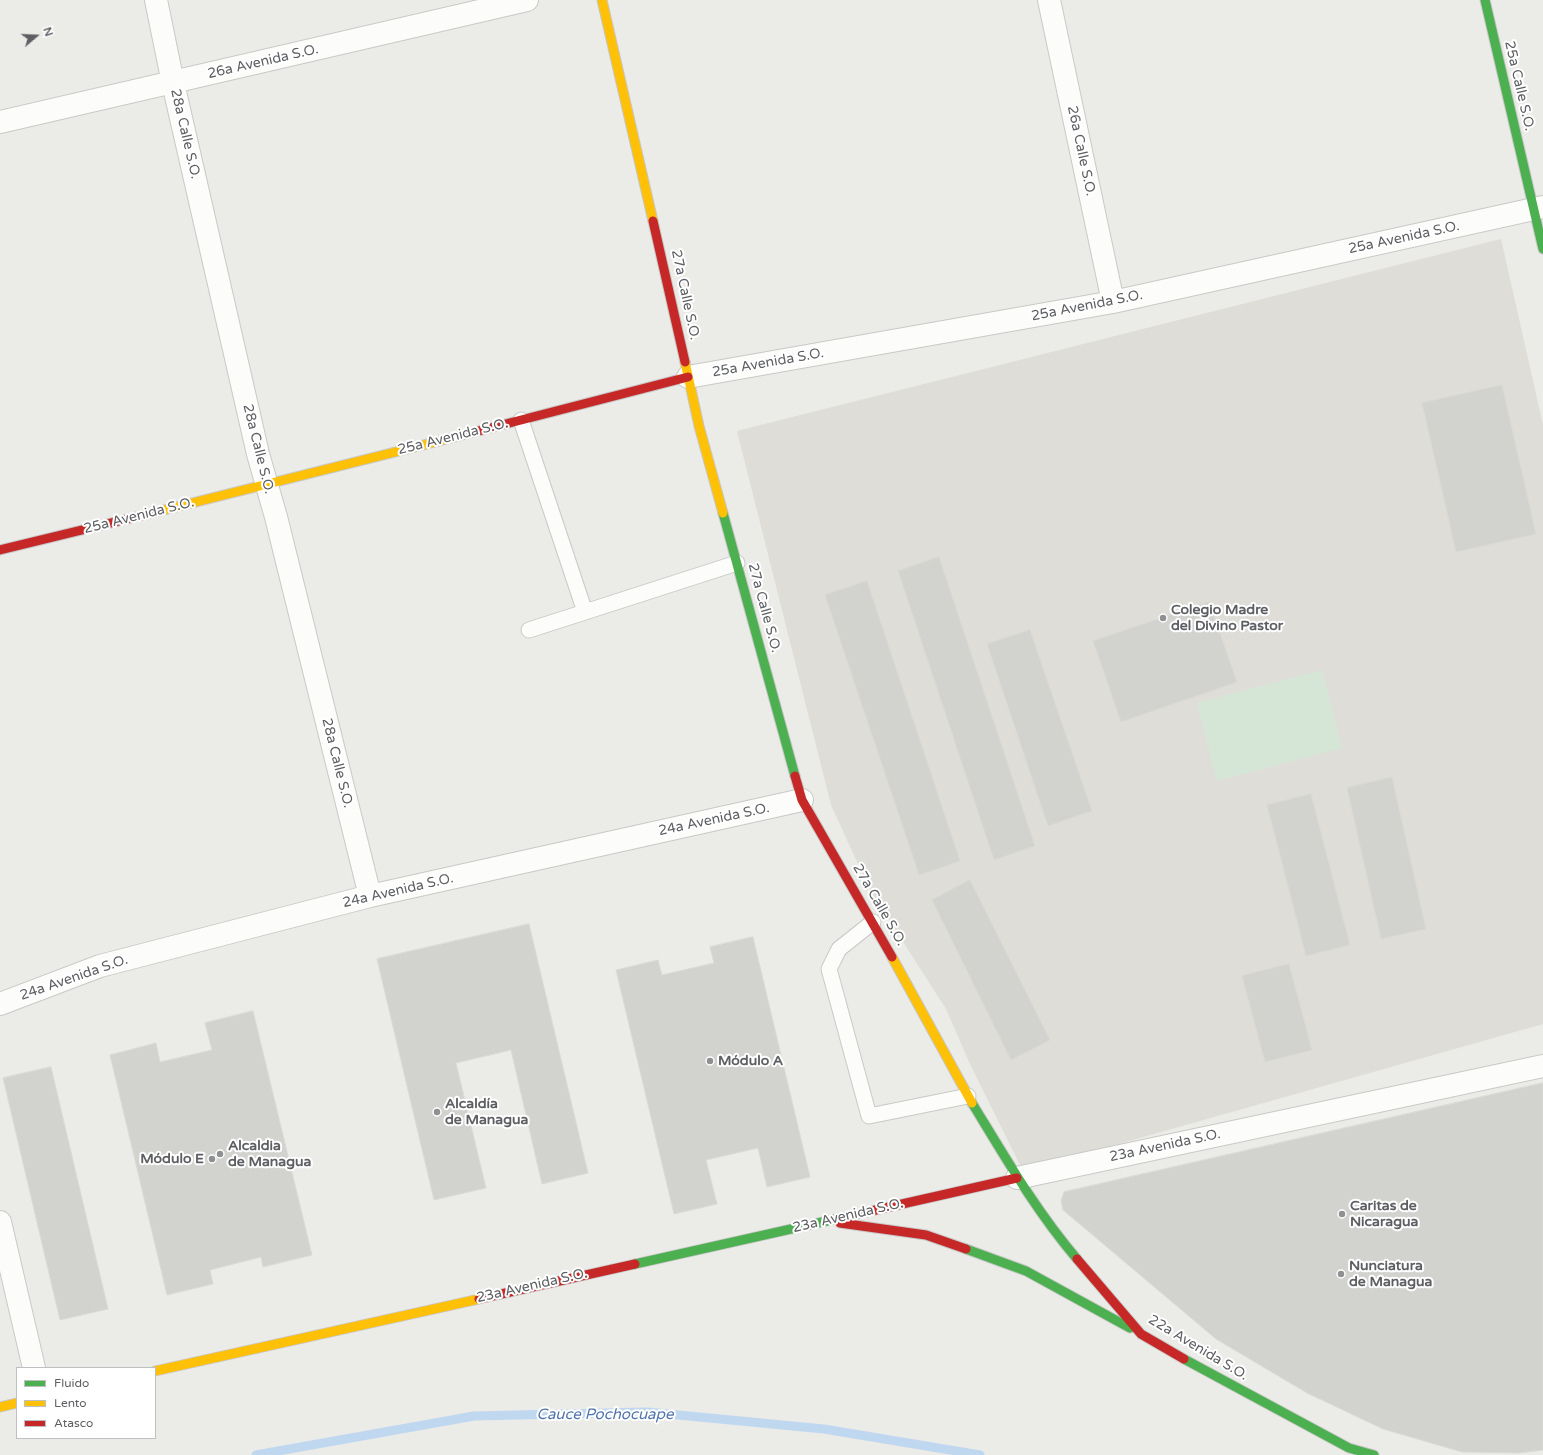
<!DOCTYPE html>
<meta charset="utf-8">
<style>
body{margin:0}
#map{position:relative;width:1543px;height:1455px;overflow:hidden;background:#ebebe7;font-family:"Varela Round",sans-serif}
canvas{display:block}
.legend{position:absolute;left:16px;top:1367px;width:140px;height:72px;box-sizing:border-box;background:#fff;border:1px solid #bebfc1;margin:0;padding:5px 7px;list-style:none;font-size:12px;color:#5d5f63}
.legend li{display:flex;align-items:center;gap:8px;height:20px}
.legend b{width:20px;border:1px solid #bebfc1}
.north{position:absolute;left:16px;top:16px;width:40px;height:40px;-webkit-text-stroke:3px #fff;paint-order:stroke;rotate:71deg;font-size:11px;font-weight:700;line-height:16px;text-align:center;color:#5d5f63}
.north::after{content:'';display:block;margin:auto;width:14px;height:18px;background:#5d5f63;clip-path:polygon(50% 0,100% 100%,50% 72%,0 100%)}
</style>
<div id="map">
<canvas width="1543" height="1455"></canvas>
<ul class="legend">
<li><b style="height:5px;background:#4caf50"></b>Fluido</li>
<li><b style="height:5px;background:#ffc107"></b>Lento</li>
<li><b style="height:5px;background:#c62828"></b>Atasco</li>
</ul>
<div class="north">N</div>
</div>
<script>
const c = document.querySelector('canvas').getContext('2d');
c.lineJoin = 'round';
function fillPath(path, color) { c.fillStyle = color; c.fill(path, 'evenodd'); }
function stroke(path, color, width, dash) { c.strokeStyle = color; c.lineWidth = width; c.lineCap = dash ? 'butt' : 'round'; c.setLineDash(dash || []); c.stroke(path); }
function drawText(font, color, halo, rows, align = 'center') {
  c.font = font + ' "Varela Round",sans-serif'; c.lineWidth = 4; c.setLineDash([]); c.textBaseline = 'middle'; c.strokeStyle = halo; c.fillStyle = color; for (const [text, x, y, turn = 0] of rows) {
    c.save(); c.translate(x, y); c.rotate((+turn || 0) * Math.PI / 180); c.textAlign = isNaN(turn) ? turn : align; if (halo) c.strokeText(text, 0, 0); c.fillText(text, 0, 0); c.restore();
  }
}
const education = new Path2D(`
 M 1501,239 L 1543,425 L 1543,1024 L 1023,1171 L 970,1064 L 946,1009 L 870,890 L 831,805 L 737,431 Z`);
const green = new Path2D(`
 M 1322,670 L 1342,748 L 1217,781 L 1197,703 Z`);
const stream = new Path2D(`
 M 256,1455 L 474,1416 L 647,1412 L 824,1429 L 980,1455`);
const building = new Path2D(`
 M 1502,385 L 1536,534 L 1456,552 L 1422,403 Z
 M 939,557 L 1035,846 L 994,860 L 898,571 Z
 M 867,581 L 960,861 L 919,875 L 825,595 Z
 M 1209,602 L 1237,682 L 1121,722 L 1093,641 Z
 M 1030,630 L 1092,811 L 1048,826 L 987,644 Z
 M 1392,777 L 1426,929 L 1381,939 L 1347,788 Z
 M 1311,794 L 1350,945 L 1306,956 L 1267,805 Z
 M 970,880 L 1050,1040 L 1011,1060 L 932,900 Z
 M 529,924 L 588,1173 L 542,1184 L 511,1050 L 456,1063 L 486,1188 L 434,1200 L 377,959 Z
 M 753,937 L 810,1177 L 767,1187 L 758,1148 L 706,1160 L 717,1204 L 674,1214 L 616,970 L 658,960 L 662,975 L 714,963 L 710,947 Z
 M 1289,964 L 1312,1050 L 1265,1062 L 1242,976 Z
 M 253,1011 L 312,1255 L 263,1267 L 261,1257 L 210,1270 L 213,1284 L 167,1295 L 110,1055 L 156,1043 L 160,1062 L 212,1050 L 205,1023 Z
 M 51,1067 L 108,1309 L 60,1320 L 3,1078 Z
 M 1543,1083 L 1543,1450 L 1519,1453 L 1462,1452 L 1383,1429 L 1307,1393 L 1216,1339 L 1063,1210 L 1061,1201 L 1064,1192 Z`);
const lane = new Path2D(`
 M 521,420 L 585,612
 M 529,630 L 737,563
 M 873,922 L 839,949 L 829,969 L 869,1116 L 968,1096`);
const street = new Path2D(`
 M 156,0 L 173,83 L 258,454 L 276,517 L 370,896
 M 1049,0 L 1113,302
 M 0,122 L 527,0
 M 688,377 L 1113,302 L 1543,207
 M 0,1004 L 100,966 L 370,896 L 802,800
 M 1017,1178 L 1543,1066
 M 0,1222 L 34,1368`);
const fast = new Path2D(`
 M 1485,0 L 1543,249
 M 723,513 L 795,776
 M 972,1103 C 1005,1157 1036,1211 1077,1259
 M 966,1249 L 1026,1271 L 1130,1328
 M 635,1264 L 849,1216
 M 1184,1359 L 1349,1448 L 1374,1455`);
const slow = new Path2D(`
 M 602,0 L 653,221
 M 685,362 L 699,426 L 723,513
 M 156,512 L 459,436
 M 892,957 L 972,1103
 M 155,1371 L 479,1299
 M 0,1407 L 17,1403`);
const jam = new Path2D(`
 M 653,221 L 685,362
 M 459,436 L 688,377
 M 0,550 L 156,512
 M 795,776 L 802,800 L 892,957
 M 849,1216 L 1017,1178
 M 840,1223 L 926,1235 L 966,1249
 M 1077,1259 L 1141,1334 L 1184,1359
 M 479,1299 L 635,1264`);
const markers = [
 [1163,618,4,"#8f9091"],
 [710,1061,4,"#8f9091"],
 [437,1112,4,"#8f9091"],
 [220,1154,4,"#8f9091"],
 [212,1159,4,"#8f9091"],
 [1342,1214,4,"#8f9091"],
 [1341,1274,4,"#8f9091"]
];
const streetNames = [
 ["26a Avenida S.O.",263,62,-13],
 ["25a Calle S.O.",1519,86,77],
 ["28a Calle S.O.",185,134,77],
 ["26a Calle S.O.",1081,151,78],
 ["25a Avenida S.O.",1404,238,-12],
 ["27a Calle S.O.",685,295,78],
 ["25a Avenida S.O.",1087,306,-11],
 ["25a Avenida S.O.",768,363,-10],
 ["25a Avenida S.O.",453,437,-14],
 ["28a Calle S.O.",258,449,76],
 ["25a Avenida S.O.",139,516,-14],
 ["27a Calle S.O.",764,608,75],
 ["28a Calle S.O.",337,763,76],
 ["24a Avenida S.O.",714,820,-12],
 ["24a Avenida S.O.",398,891,-13],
 ["27a Calle S.O.",879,905,60],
 ["24a Avenida S.O.",74,978,-19],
 ["23a Avenida S.O.",1165,1146,-12],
 ["23a Avenida S.O.",848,1216,-13],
 ["23a Avenida S.O.",532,1286,-13],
 ["22a Avenida S.O.",1198,1348,31]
];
const poiNames = [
 ["Colegio Madre",1171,610],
 ["del Divino Pastor",1171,626],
 ["Módulo A",718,1061],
 ["Alcaldía",445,1104],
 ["de Managua",445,1120],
 ["Alcaldia",228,1146],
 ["de Managua",228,1162],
 ["Módulo E",204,1159,"right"],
 ["Caritas de",1350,1206],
 ["Nicaragua",1350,1222],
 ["Nunciatura",1349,1266],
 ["de Managua",1349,1282]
];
const waterNames = [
 ["Cauce Pochocuape",605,1415]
];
fillPath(education, '#deddd7');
fillPath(green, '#d6e6d6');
stroke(stream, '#c0d7f0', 9);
fillPath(building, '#d2d2cf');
stroke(building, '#dadad6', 1);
stroke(lane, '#c9c9c8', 17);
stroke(street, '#c9c9c8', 24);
stroke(fast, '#c7c7c7', 11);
stroke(slow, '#c7c7c7', 11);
stroke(jam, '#c7c7c7', 11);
stroke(lane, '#fcfcfb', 15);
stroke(street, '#fcfcfb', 22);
stroke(fast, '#4caf50', 9);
stroke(slow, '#ffc107', 9);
stroke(jam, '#c62828', 9);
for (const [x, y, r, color] of markers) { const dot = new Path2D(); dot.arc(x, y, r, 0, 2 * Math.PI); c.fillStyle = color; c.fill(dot); stroke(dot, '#fff', 1.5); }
drawText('14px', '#5d5f63', '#fff', streetNames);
drawText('bold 14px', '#5d5f63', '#fff', poiNames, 'left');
drawText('italic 15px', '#5174ac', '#fff', waterNames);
</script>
